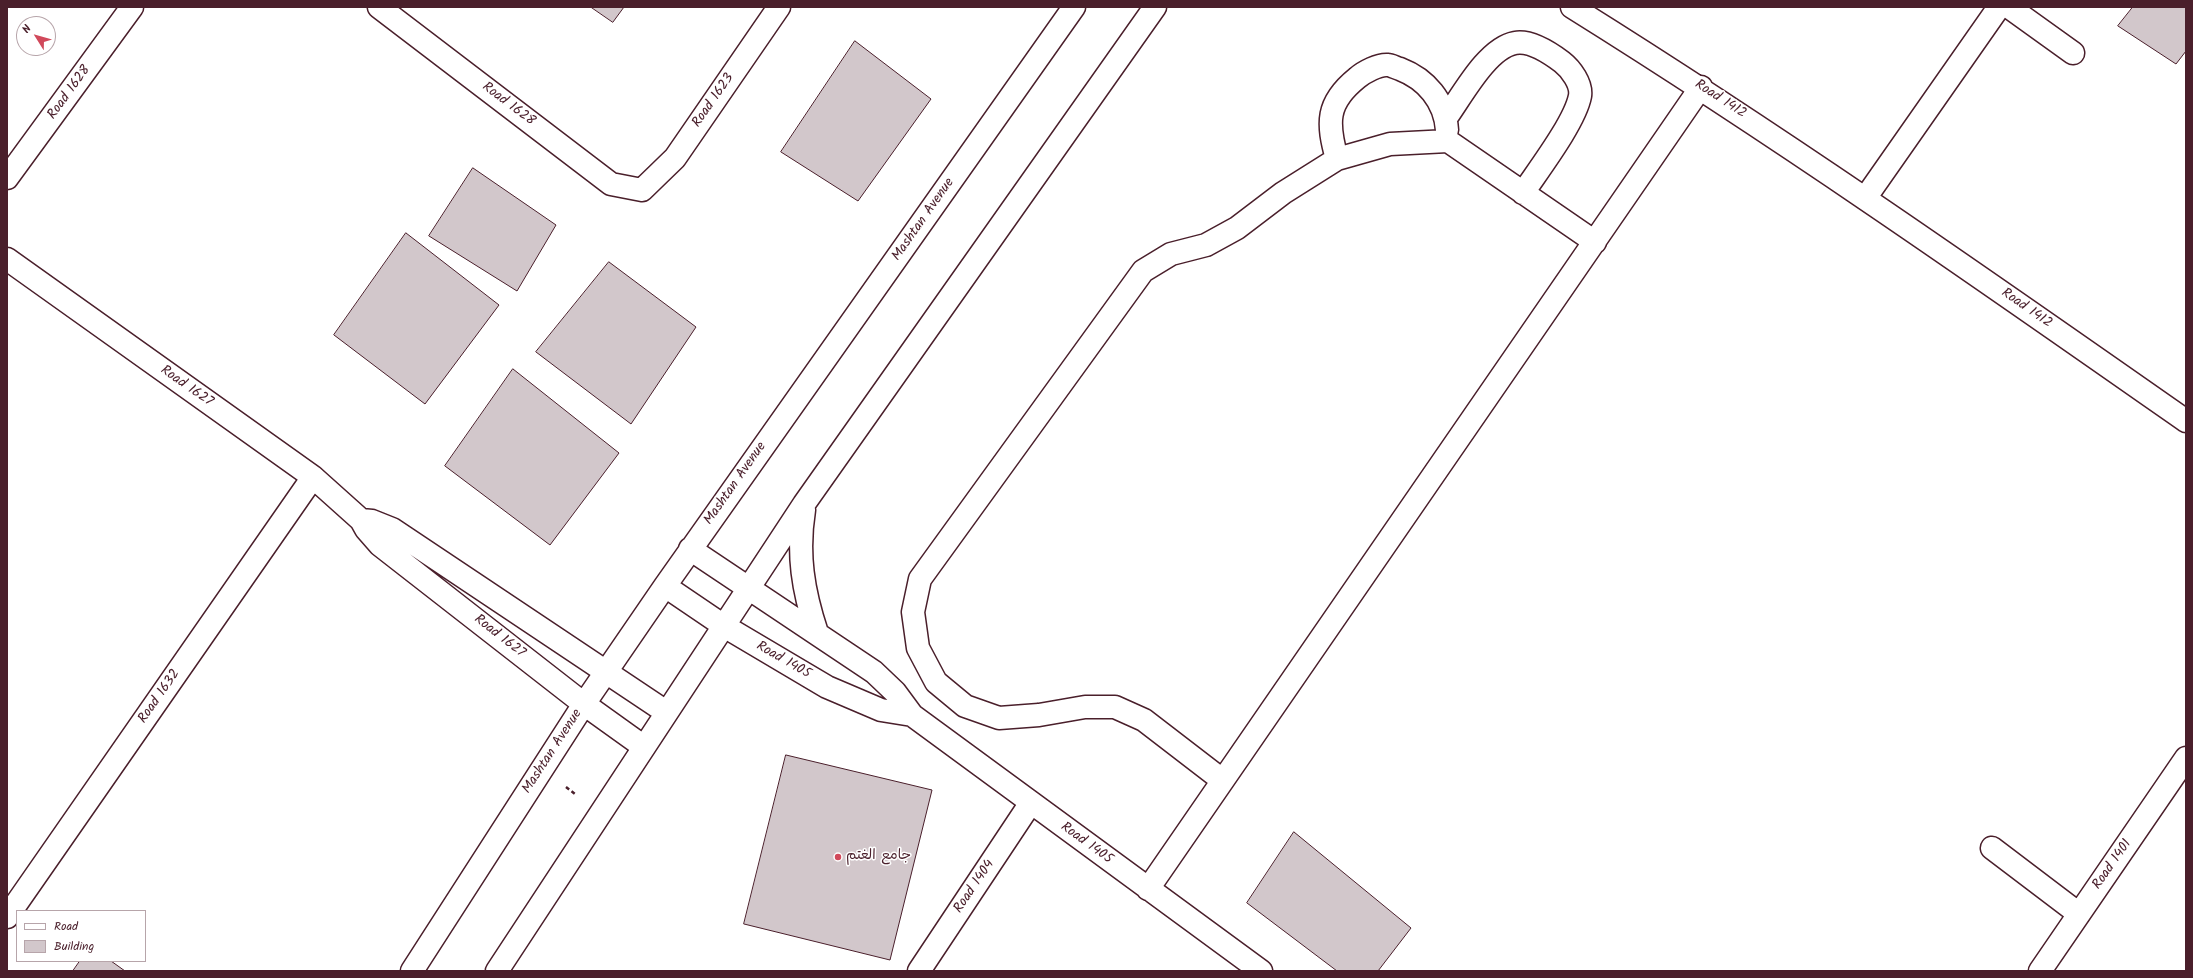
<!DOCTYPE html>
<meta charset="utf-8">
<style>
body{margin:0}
#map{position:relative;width:2193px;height:978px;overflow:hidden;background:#fff;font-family:Kalam,sans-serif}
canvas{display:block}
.frame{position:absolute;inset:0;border:8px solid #4a1f2b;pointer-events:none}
.legend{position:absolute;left:16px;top:910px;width:130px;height:52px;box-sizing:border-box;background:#fff;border:1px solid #b7a5aa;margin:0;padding:5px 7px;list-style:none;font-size:12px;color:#4a1f2b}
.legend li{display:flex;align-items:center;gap:8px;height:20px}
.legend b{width:20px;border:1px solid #b7a5aa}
.north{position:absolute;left:16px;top:16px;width:40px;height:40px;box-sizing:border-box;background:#fff;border:1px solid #b7a5aa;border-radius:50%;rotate:307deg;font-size:11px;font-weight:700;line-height:16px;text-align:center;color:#4a1f2b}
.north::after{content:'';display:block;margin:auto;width:14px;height:18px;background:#d1495b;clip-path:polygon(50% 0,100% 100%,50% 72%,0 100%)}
</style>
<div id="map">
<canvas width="2193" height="978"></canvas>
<div class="frame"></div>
<ul class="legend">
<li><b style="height:5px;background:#fff"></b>Road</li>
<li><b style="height:11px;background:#d2c7cb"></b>Building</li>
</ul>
<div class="north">N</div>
</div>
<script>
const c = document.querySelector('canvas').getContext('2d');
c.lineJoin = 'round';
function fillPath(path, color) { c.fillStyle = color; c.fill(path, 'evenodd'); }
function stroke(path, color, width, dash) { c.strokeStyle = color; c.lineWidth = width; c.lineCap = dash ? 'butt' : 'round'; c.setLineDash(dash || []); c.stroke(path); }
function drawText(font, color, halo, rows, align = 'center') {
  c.font = font + ' Kalam,"Playpen Sans Arabic",sans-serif'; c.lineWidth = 3; c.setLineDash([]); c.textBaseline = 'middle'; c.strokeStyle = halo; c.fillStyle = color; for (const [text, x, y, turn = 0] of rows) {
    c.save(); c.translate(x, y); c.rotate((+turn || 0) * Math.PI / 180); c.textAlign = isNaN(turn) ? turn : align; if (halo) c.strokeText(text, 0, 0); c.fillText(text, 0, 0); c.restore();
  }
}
const building = new Path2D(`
 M 591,7 L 624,7 L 613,22 Z
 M 2133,7 L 2186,7 L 2186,51 L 2176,64 L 2118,26 Z
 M 855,41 L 931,99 L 858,201 L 781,152 Z
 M 473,168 L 556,225 L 517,291 L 429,236 Z
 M 406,233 L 499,305 L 425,404 L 334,335 Z
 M 609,262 L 696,327 L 631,424 L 536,352 Z
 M 513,369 L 619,453 L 550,545 L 445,466 Z
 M 786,755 L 932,790 L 890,960 L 744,924 Z
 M 1294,832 L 1411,928 L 1378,971 L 1337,971 L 1247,903 Z
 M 80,961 L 111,961 L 125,971 L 73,971 Z`);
const path = new Path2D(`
 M 566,787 L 575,794`);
const minor = new Path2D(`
 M 379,7 L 611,184 L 642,190 L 675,158 L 779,7
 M 1572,7 C 1782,138 1983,279 2186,421
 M 2009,7 L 2073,53
 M 1446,118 C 1462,96 1487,48 1515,43 C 1530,40 1550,53 1562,62 C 1571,69 1582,84 1580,96 C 1575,122 1539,169 1523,193
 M 1337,159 C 1327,123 1326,103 1357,78 C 1364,72 1379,64 1388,65 C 1391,65 1396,68 1400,69 C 1426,79 1445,101 1447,130
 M 7,178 L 132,7
 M 1866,197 L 1999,7
 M 7,259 L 313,477 L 361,520 L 366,529 L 380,545 L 584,704 L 644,747
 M 804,510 C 797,554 803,591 817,633
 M 361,520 L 372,521 L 392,529 L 666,712
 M 690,549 L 874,672 L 895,692 L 912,715 L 1261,971
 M 665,586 L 724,626 L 827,687 L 881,710 L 912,715
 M 1222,780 L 1144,720 L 1115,707 L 1085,707 L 1039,715 L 999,718 L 965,706 L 936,682 L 918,648 L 913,612 L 920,579 L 1143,271 L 1171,254 L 1206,245 L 1237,228 L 1283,193 L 1337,159 L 1390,144 L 1448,141 L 1595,242
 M 1992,848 L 2079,914
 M 1148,889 L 1701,87
 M 7,917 L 313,477
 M 412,971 L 584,704 L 665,586 L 1074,7
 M 497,971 L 804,504 L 1155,7
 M 919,971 L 1030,804
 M 2040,971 L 2186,758`);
const markers = [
 [838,857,4,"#d1495b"]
];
const streetNames = [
 ["Road 1628",70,93,-54],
 ["Road 1412",1720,100,33],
 ["Road 1623",714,101,-55],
 ["Road 1628",508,105,37],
 ["Mashtan Avenue",924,220,-55],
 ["Road 1412",2026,309,35],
 ["Road 1627",186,387,35],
 ["Mashtan Avenue",736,484,-55],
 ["Road 1627",499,637,38],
 ["Road 1405",783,661,30],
 ["Road 1632",160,697,-55],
 ["Mashtan Avenue",553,752,-57],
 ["Road 1405",1086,844,36],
 ["Road 1401",2113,865,-55],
 ["Road 1404",975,887,-56]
];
const poiNames = [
 ["جامع الغتم",846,857]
];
fillPath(building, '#d2c7cb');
stroke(building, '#4a1f2b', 1);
stroke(minor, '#4a1f2b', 25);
stroke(path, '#4a1f2b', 2.5, [4, 3]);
stroke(minor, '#fff', 22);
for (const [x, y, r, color] of markers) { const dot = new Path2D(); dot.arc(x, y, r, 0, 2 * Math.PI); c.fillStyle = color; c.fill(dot); stroke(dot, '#fff', 1.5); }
drawText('14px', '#4a1f2b', '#fff', streetNames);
drawText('14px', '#4a1f2b', '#fff', poiNames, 'left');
</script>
